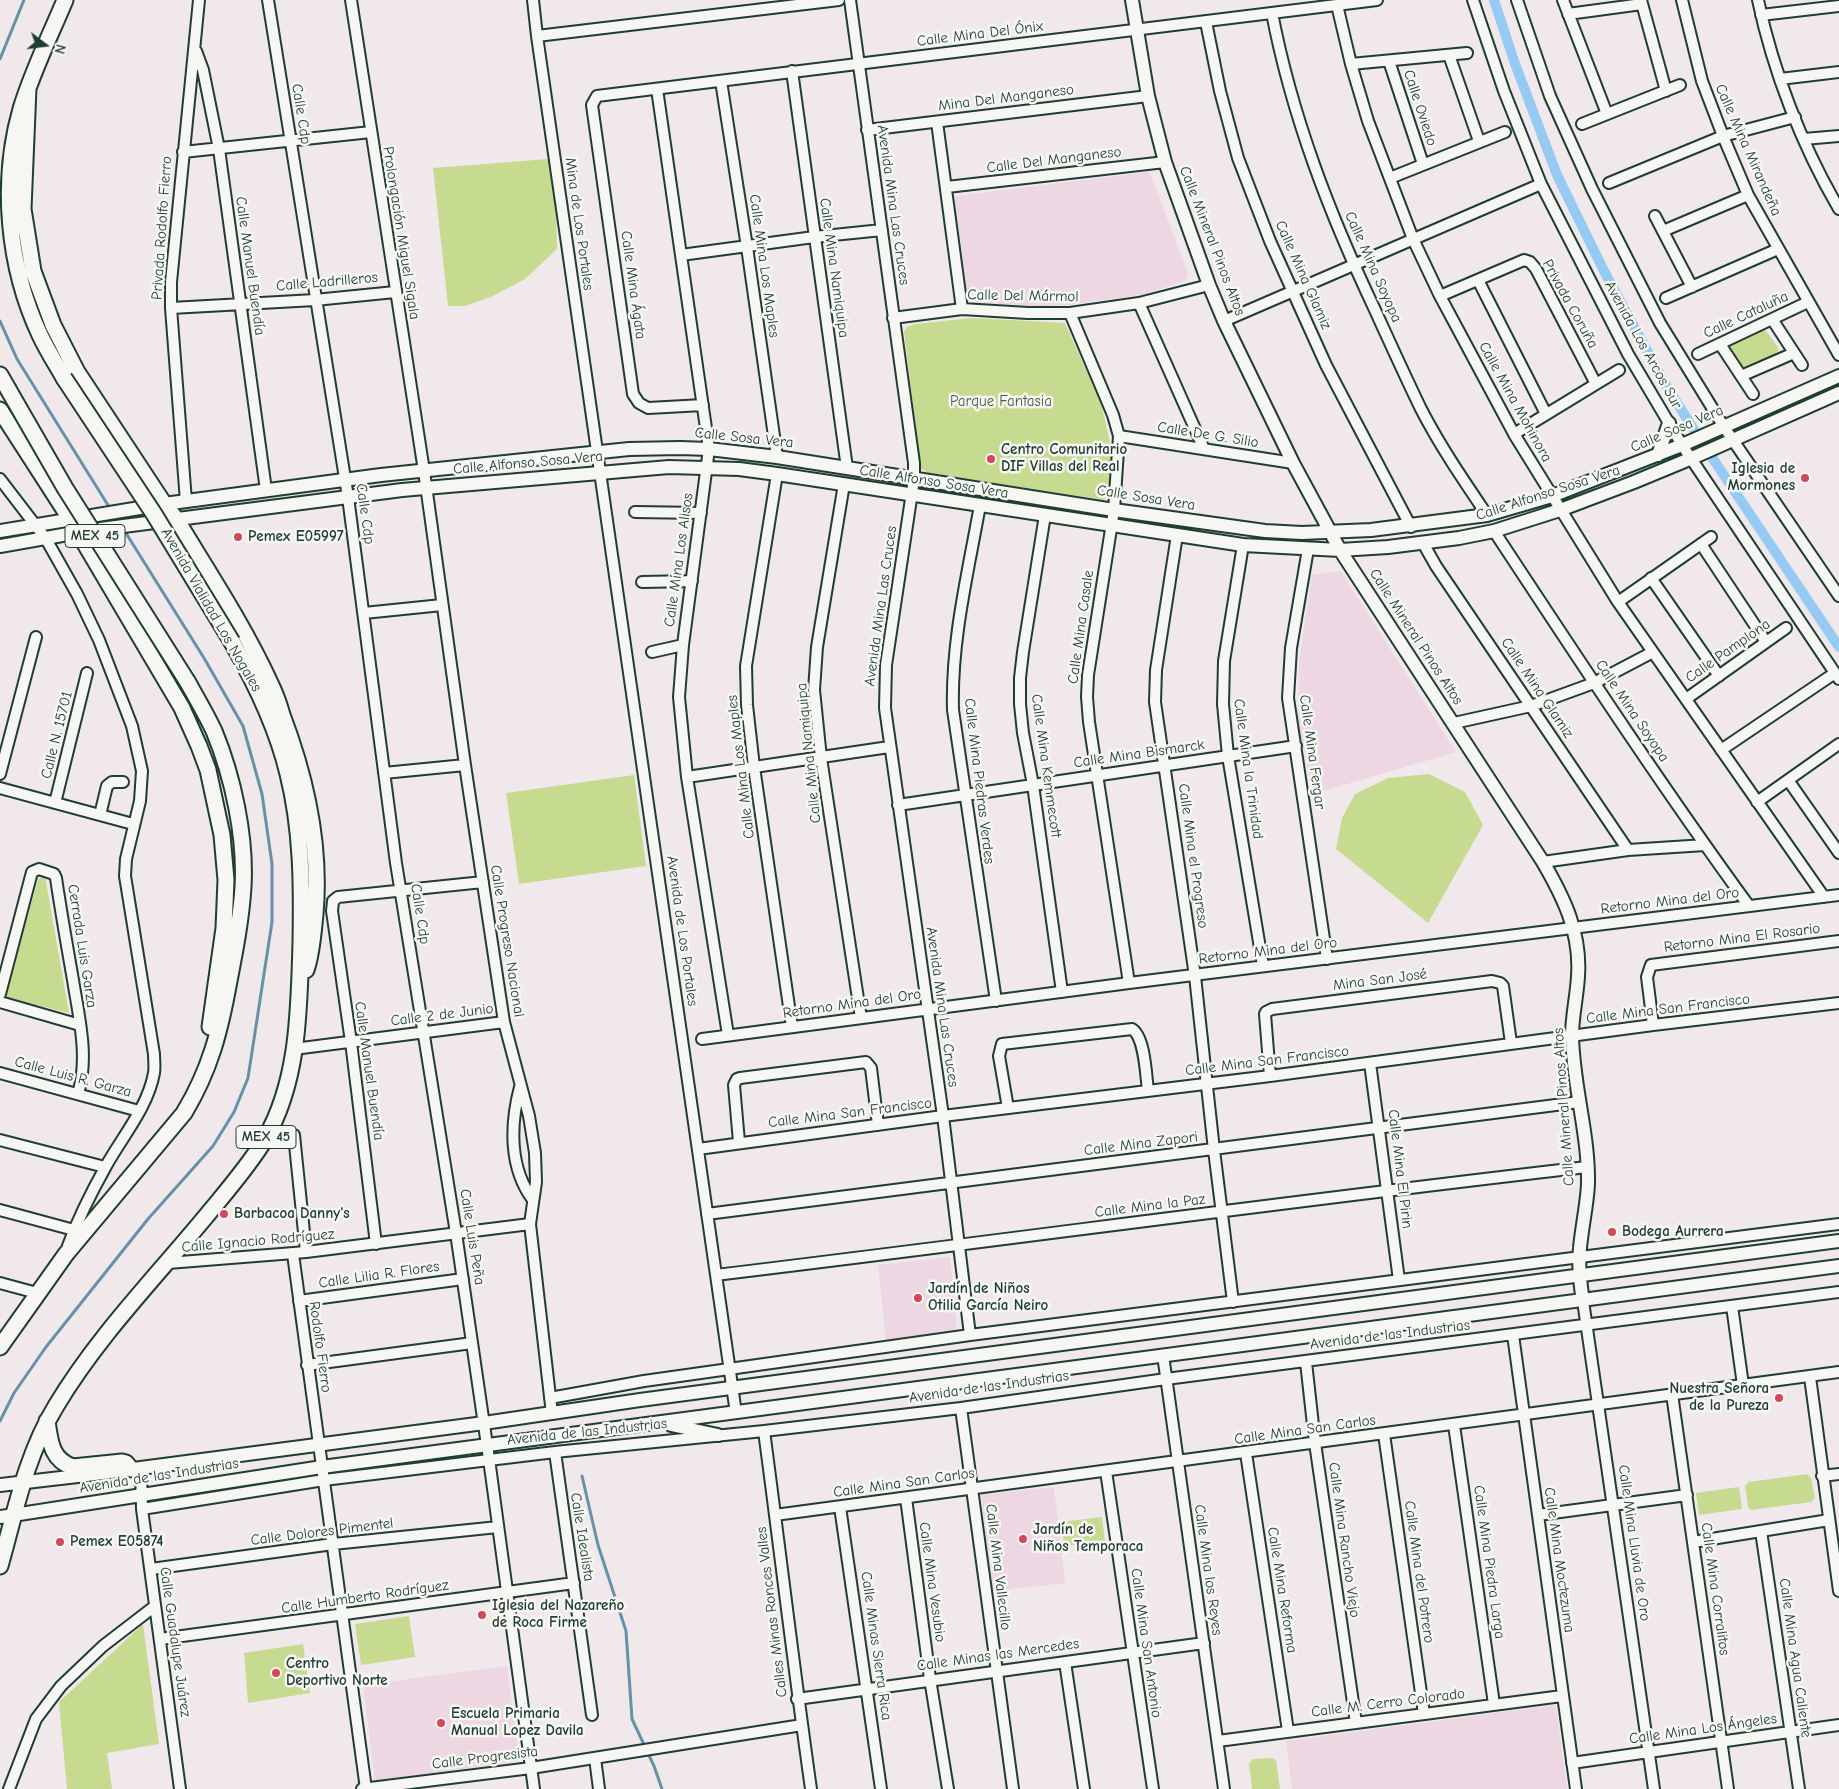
<!DOCTYPE html>
<meta charset="utf-8">
<style>
body{margin:0}
#map{position:relative;width:1839px;height:1789px;overflow:hidden;background:#f1e8eb;font-family:"Comic Neue",sans-serif}
canvas{display:block}
.north{position:absolute;left:20px;top:20px;width:50px;height:50px;-webkit-text-stroke:4px #f6f6f2;paint-order:stroke;rotate:105deg;font-size:14px;font-weight:700;line-height:20px;text-align:center;color:#1f3d34}
.north::after{content:'';display:block;margin:auto;width:18px;height:22px;background:#1f3d34;clip-path:polygon(50% 0,100% 100%,50% 72%,0 100%)}
</style>
<div id="map">
<canvas width="1839" height="1789"></canvas>
<div class="north">N</div>
</div>
<script>
const c = document.querySelector('canvas').getContext('2d');
c.lineJoin = 'round';
function fillPath(path, color) { c.fillStyle = color; c.fill(path, 'evenodd'); }
function stroke(path, color, width, dash) { c.strokeStyle = color; c.lineWidth = width; c.lineCap = dash ? 'butt' : 'round'; c.setLineDash(dash || []); c.stroke(path); }
function drawText(font, color, halo, rows, align = 'center') {
  c.font = font + ' "Comic Neue",sans-serif'; c.lineWidth = 5; c.setLineDash([]); c.textBaseline = 'middle'; c.strokeStyle = halo; c.fillStyle = color; for (const [text, x, y, turn = 0] of rows) {
    c.save(); c.translate(x, y); c.rotate((+turn || 0) * Math.PI / 180); c.textAlign = isNaN(turn) ? turn : align; if (halo) c.strokeText(text, 0, 0); c.fillText(text, 0, 0); c.restore();
  }
}
const built = new Path2D(`
 M 1148,172 L 1151,175 L 1188,274 L 1185,281 L 1141,295 L 1067,305 L 1030,306 L 970,302 L 966,296 L 952,198 L 956,196 Z
 M 1341,571 L 1456,752 L 1313,794 L 1298,723 L 1299,661 L 1312,575 Z
 M 950,1257 L 957,1331 L 886,1340 L 878,1265 Z
 M 1054,1487 L 1065,1583 L 993,1591 L 981,1495 Z
 M 507,1666 L 519,1761 L 375,1781 L 363,1685 Z
 M 1556,1705 L 1567,1789 L 1292,1789 L 1286,1741 Z`);
const green = new Path2D(`
 M 548,159 L 556,208 L 557,249 L 525,279 L 491,297 L 465,306 L 448,306 L 433,168 Z
 M 972,318 L 1065,323 L 1101,403 L 1112,451 L 1108,495 L 1104,500 L 928,473 L 921,469 L 904,332 L 906,327 L 915,324 Z
 M 1762,326 L 1778,347 L 1778,353 L 1740,368 L 1728,345 Z
 M 1429,774 L 1465,792 L 1483,825 L 1428,923 L 1336,849 L 1342,818 L 1355,794 L 1388,778 Z
 M 634,775 L 646,866 L 519,884 L 506,793 Z
 M 45,876 L 69,1013 L 6,997 L 38,879 Z
 M 1807,1474 L 1811,1478 L 1815,1498 L 1811,1502 L 1751,1510 L 1748,1507 L 1745,1486 L 1749,1482 Z
 M 1739,1487 L 1742,1509 L 1699,1515 L 1696,1493 Z
 M 1102,1517 L 1105,1541 L 1064,1546 L 1061,1522 Z
 M 409,1616 L 415,1657 L 361,1665 L 355,1624 Z
 M 143,1624 L 159,1744 L 107,1753 L 112,1789 L 67,1789 L 59,1702 Z
 M 303,1644 L 310,1693 L 248,1703 L 244,1653 Z
 M 1272,1758 L 1276,1760 L 1280,1789 L 1252,1789 L 1249,1764 L 1253,1759 Z`);
const stream = new Path2D(`
 M 0,59 L 24,0
 M 0,321 L 17,359 L 111,510
 M 0,1421 L 14,1393 L 46,1347 L 148,1219 L 213,1146 L 234,1112 L 248,1078 L 272,922 L 272,864 L 262,794 L 243,726 L 204,658 L 124,530
 M 582,1476 L 598,1545 L 626,1631 L 632,1719 L 654,1766 L 662,1789`);
const canal = new Path2D(`
 M 1494,0 L 1514,61 L 1557,175 L 1605,273 L 1664,382 L 1694,430
 M 1713,459 L 1839,647`);
const minor = new Path2D(`
 M 268,0 L 348,497 L 396,863 L 456,1233 L 489,1459 L 534,1789
 M 351,0 L 424,471 L 465,765 L 504,1022 L 529,1116 L 535,1153 L 536,1182 L 530,1224 L 552,1414
 M 533,0 L 537,36 L 736,1413
 M 850,0 L 914,463 L 914,479 L 886,665 L 885,708 L 943,1116 L 970,1335
 M 1473,0 L 1504,91 L 1541,184 L 1628,354 L 1682,445 L 1839,679
 M 1517,0 L 1550,96 L 1592,189 L 1660,323 L 1724,427 L 1839,596
 M 1563,0 L 1607,114
 M 1641,0 L 1666,91
 M 1682,0 L 1702,81 L 1723,136 L 1748,195 L 1839,355
 M 1758,0 C 1773,71 1802,146 1839,209
 M 1337,5 L 1351,64 L 1368,121 L 1413,239 L 1440,296 L 1514,434 L 1618,602 L 1824,897
 M 1272,13 C 1292,117 1330,215 1375,310 C 1390,343 1405,376 1421,409 C 1440,446 1464,481 1487,515
 M 1568,14 L 1642,4
 M 1761,15 L 1839,6
 M 1206,22 L 1220,91 L 1238,158 L 1270,241 L 1326,365 L 1411,527
 M 537,36 L 839,0
 M 196,51 L 203,70 L 219,149 L 266,490
 M 1449,55 L 1479,141
 M 1389,61 L 1423,164
 M 1351,64 L 1467,53
 M 792,71 L 847,468
 M 1780,79 L 1839,72
 M 721,81 L 747,247 L 777,457
 M 657,89 L 709,449 L 683,645 L 679,697 L 687,777 L 728,1035
 M 937,122 L 962,309
 M 1582,124 L 1680,85
 M 867,130 L 1148,96
 M 1804,139 L 1839,136
 M 183,152 L 371,132
 M 1390,178 L 1505,132
 M 1609,183 L 1723,136 L 1795,117
 M 947,187 L 1165,162
 M 1655,216 L 1692,287
 M 1663,231 L 1748,195
 M 681,255 L 814,237 L 882,230
 M 1478,280 L 1546,414
 M 1440,296 L 1524,260 L 1530,262 L 1536,269 L 1596,384
 M 1666,298 L 1778,249
 M 1139,303 L 1204,449
 M 171,308 L 315,300 L 395,292
 M 1070,313 L 1113,415 L 1119,436 L 1114,510 L 1088,675 L 1087,697 L 1089,722 L 1129,983
 M 893,318 L 962,309 L 1028,313 L 1070,313 L 1139,303 L 1209,285
 M 1772,319 L 1802,365
 M 1224,321 L 1541,184
 M 1720,344 L 1753,394
 M 1698,354 L 1808,302
 M 1741,376 L 1794,353
 M 703,405 L 648,408 L 639,403 L 633,394 L 592,105 L 597,96 L 1377,0
 M 1514,434 L 1619,370
 M 1119,436 L 1293,463
 M 777,474 L 746,666 L 747,705 L 754,767 L 792,1027
 M 0,479 L 46,539 L 77,594 L 99,640 L 132,726 L 142,771 L 140,801 L 126,859 L 125,876 L 154,1054 C 154,1060 155,1067 154,1073 C 148,1107 122,1137 106,1166 C 92,1191 78,1219 68,1246
 M 844,484 L 817,647 L 814,690 L 821,758 L 861,1018
 M 186,501 L 171,308 L 171,282 L 199,0
 M 980,505 C 968,573 951,641 953,710 L 996,1001
 M 635,512 L 701,513
 M 1045,515 L 1023,652 L 1020,678 L 1020,704 L 1023,733 L 1033,785 L 1062,992
 M 1494,531 C 1577,657 1660,784 1749,906
 M 1177,535 L 1156,670 L 1155,702 L 1195,976 L 1214,1150 L 1233,1302
 M 1423,543 L 1436,566 L 1628,850
 M 1701,544 L 1766,642
 M 1243,545 L 1224,661 L 1223,704 L 1228,756 L 1263,966
 M 1308,549 L 1291,648 L 1288,698 L 1327,959
 M 1651,578 L 1719,676
 M 642,582 L 692,581
 M 1618,602 L 1711,537
 M 364,613 L 442,605
 M 652,652 L 683,645
 M 1686,699 L 1786,628
 M 1454,723 L 1531,706 L 1594,683 L 1653,652
 M 1721,750 L 1835,673
 M 384,773 L 465,765
 M 0,774 L 36,637
 M 687,777 L 889,747
 M 1788,780 L 1839,853
 M 0,788 L 133,824
 M 1757,802 L 1839,744
 M 55,803 L 87,673
 M 898,805 L 1296,746
 M 100,815 L 107,786 L 112,782 L 123,782
 M 1543,862 L 1628,850 L 1705,845
 M 0,994 L 32,872 L 39,869 L 54,874 L 56,878 C 61,912 67,946 73,980 C 79,1018 89,1057 78,1094
 M 0,1002 L 80,1025
 M 1653,1025 L 1647,977 L 1651,965 L 1839,941
 M 702,1039 L 1129,983 L 1839,895
 M 294,1049 L 504,1022
 M 1370,1063 L 1399,1280
 M 0,1073 L 139,1111
 M 1270,1076 L 1265,1014 L 1266,1012 L 1272,1009 L 1492,981 L 1500,983 L 1503,986 L 1511,1043
 M 520,1087 C 510,1125 509,1168 533,1200
 M 1008,1108 L 999,1056 L 1002,1044 L 1132,1029 C 1145,1037 1146,1076 1148,1091
 M 294,1135 L 306,1252
 M 0,1140 L 105,1167
 M 739,1142 L 734,1085 L 737,1079 L 740,1078 L 866,1062 L 871,1068 L 878,1125
 M 698,1149 L 943,1116 L 1270,1076 L 1653,1025 L 1839,1003
 M 0,1210 L 74,1230
 M 707,1214 L 1579,1102
 M 376,1244 L 351,1042 L 332,911 L 333,901 L 338,897 L 483,882
 M 293,1254 L 366,1789
 M 168,1263 L 306,1252 L 530,1224
 M 716,1275 C 1007,1240 1297,1200 1587,1167
 M 0,1283 L 37,1293
 M 299,1301 L 463,1279
 M 1583,1301 L 1654,1789
 M 1732,1306 L 1743,1385
 M 1513,1335 L 1576,1789
 M 1163,1355 L 1224,1789
 M 1306,1362 L 1315,1443 L 1356,1723
 M 307,1365 L 472,1343
 M 1810,1377 L 1839,1591
 M 1672,1394 L 1728,1789
 M 550,1398 L 644,1381 L 970,1335 L 1839,1224
 M 961,1408 L 1013,1789
 M 1454,1425 L 1494,1704
 M 764,1431 C 780,1550 794,1670 811,1789
 M 1384,1434 L 1424,1714
 M 555,1452 L 592,1715
 M 1246,1453 L 1288,1731
 M 141,1468 L 142,1509 L 180,1789
 M 1106,1471 L 1153,1789
 M 1822,1476 L 1839,1474
 M 906,1498 L 930,1679 L 948,1789
 M 840,1507 L 881,1789
 M 142,1509 L 324,1480 L 555,1452 L 764,1431 L 961,1408 L 1166,1379 L 1839,1292
 M 775,1515 L 1839,1372
 M 1538,1515 L 1687,1495
 M 1761,1531 L 1799,1789
 M 1693,1542 L 1829,1520
 M 151,1569 L 333,1544 L 498,1527
 M 160,1639 L 574,1583
 M 1065,1662 L 1084,1789
 M 797,1699 L 1204,1643
 M 1218,1741 L 1562,1696
 M 595,1758 L 599,1789
 M 1572,1763 L 1839,1725
 M 9,1789 L 36,1719 L 61,1686 L 103,1646 L 155,1606
 M 362,1789 L 531,1768 L 802,1725`);
const major = new Path2D(`
 M 1132,0 L 1148,96 L 1165,162 L 1209,285 L 1224,321 L 1293,463 L 1340,550 L 1543,862 C 1564,898 1581,933 1578,976 C 1577,996 1572,1016 1572,1036 C 1573,1086 1589,1134 1588,1184 C 1587,1205 1582,1226 1580,1248 C 1578,1265 1580,1283 1583,1301
 M 1658,455 L 1669,423
 M 0,531 L 164,504 L 381,475 L 629,449 L 680,448 L 709,449 L 777,457 L 1114,510 L 1265,531 L 1302,533 L 1371,530 L 1487,515 L 1552,496 L 1682,445 L 1839,376
 M 0,546 L 85,531 L 402,490 L 669,467 L 739,469 L 777,474 L 1243,545 L 1340,550 L 1388,547 L 1459,538 L 1494,531 L 1560,510 L 1634,482 L 1692,458 L 1839,393
 M 671,1425 L 718,1435
 M 0,1485 L 95,1474 L 484,1423 L 640,1400 L 1839,1241
 M 0,1517 L 322,1467 L 1839,1266`);
const highway = new Path2D(`
 M 28,88 L 23,209 L 33,271 L 53,325 L 77,372 L 164,504 L 176,519 C 208,572 244,626 270,683 C 275,693 279,704 282,715 C 306,778 321,847 315,914 C 313,933 312,953 306,970
 M 0,375 L 8,389
 M 64,378 C 56,364 47,350 40,335 C 8,267 0,182 21,109 C 32,72 50,36 65,0
 M 0,410 L 71,520 L 182,708 L 199,746 L 208,770 L 222,835 L 226,880 L 224,928 L 210,1027
 M 0,1347 L 66,1254 L 184,1113 C 210,1070 220,1031 229,981 C 235,950 241,919 243,887 C 246,837 233,777 214,731 C 206,714 196,697 187,681
 M 47,1421 C 50,1441 51,1460 73,1467 L 122,1462 L 126,1463 L 131,1469
 M 0,1566 C 15,1513 26,1455 56,1406 C 99,1334 159,1274 212,1209 C 231,1186 250,1164 265,1139 C 299,1081 299,1008 301,943 C 302,886 302,830 288,774 C 277,727 256,684 232,642`);
const highwayBridge = new Path2D(`
 M 64,378 L 154,514 L 232,642
 M 8,389 L 65,488 L 187,681`);
const markers = [
 [991,459,5,"#d1495b"],
 [1805,478,5,"#d1495b"],
 [238,537,5,"#d1495b"],
 [224,1214,5,"#d1495b"],
 [1612,1232,5,"#d1495b"],
 [918,1298,5,"#d1495b"],
 [1779,1398,5,"#d1495b"],
 [1023,1539,5,"#d1495b"],
 [60,1542,5,"#d1495b"],
 [482,1615,5,"#d1495b"],
 [276,1673,5,"#d1495b"],
 [441,1723,5,"#d1495b"]
];
const shields = [
 [95,536,60],
 [266,1137,60]
];
const shieldNames = [
 ["MEX 45",95,536],
 ["MEX 45",266,1137]
];
const streetNames = [
 ["Calle Mina Del Ónix",980,34,-7],
 ["Mina Del Manganeso",1006,98,-7],
 ["Calle Oviedo",1420,108,72],
 ["Calle Cdp",301,114,81],
 ["Calle Mina Mirandeña",1748,150,66],
 ["Calle Del Manganeso",1054,160,-7],
 ["Avenida Mina Las Cruces",893,205,82],
 ["Mina de Los Portales",579,224,82],
 ["Privada Rodolfo Fierro",162,228,-86],
 ["Prolongación Miguel Sigala",401,233,81],
 ["Calle Mineral Pinos Altos",1212,241,69],
 ["Calle Manuel Buendía",250,266,82],
 ["Calle Mina Los Maples",764,266,82],
 ["Calle Mina Soyopa",1373,267,66],
 ["Calle Mina Namiquipa",834,268,82],
 ["Calle Mina Glamiz",1303,275,66],
 ["Calle Ladrilleros",327,282,-5],
 ["Calle Mina Ágata",633,285,82],
 ["Calle Del Mármol",1023,296,1],
 ["Privada Coruña",1570,304,61],
 ["Calle Cataluña",1746,315,-25],
 ["Avenida Los Arcos Sur",1643,345,61],
 ["Calle Mina Mohinora",1515,402,61],
 ["Calle Sosa Vera",1677,429,-23],
 ["Calle De G. Silio",1208,435,9],
 ["Calle Sosa Vera",744,438,6],
 ["Calle Alfonso Sosa Vera",528,463,-5],
 ["Calle Alfonso Sosa Vera",934,482,9],
 ["Calle Alfonso Sosa Vera",1548,493,-18],
 ["Calle Sosa Vera",1146,498,9],
 ["Calle Cdp",365,514,82],
 ["Calle Mina Los Alisos",679,560,-82],
 ["Avenida Mina Las Cruces",881,606,-82],
 ["Avenida Vialidad Los Nogales",211,610,60],
 ["Calle Mina Casale",1081,627,-82],
 ["Calle Mineral Pinos Altos",1416,637,57],
 ["Calle Pamplona",1728,651,-35],
 ["Calle Mina Glamiz",1537,688,56],
 ["Calle Mina Soyopa",1632,711,56],
 ["Calle N. 15701",57,735,-76],
 ["Calle Mina Fergar",1312,752,82],
 ["Calle Mina Namiquipa",809,753,-96],
 ["Calle Mina Bismarck",1139,754,-8],
 ["Calle Mina Kemmecott",1046,766,82],
 ["Calle Mina Los Maples",741,767,-97],
 ["Calle Mina la Trinidad",1248,769,82],
 ["Calle Mina Piedras Verdes",979,781,83],
 ["Calle Mina el Progreso",1193,856,82],
 ["Retorno Mina del Oro",1670,901,-7],
 ["Calle Cdp",420,914,81],
 ["Avenida de Los Portales",682,931,82],
 ["Retorno Mina El Rosario",1742,938,-7],
 ["Calle Progreso Nacional",507,941,81],
 ["Cerrada Luis Garza",82,946,81],
 ["Retorno Mina del Oro",1268,951,-7],
 ["Mina San José",1380,980,-7],
 ["Retorno Mina del Oro",852,1004,-8],
 ["Avenida Mina Las Cruces",942,1007,82],
 ["Calle Mina San Francisco",1668,1009,-7],
 ["Calle 2 de Junio",442,1015,-7],
 ["Calle Mina San Francisco",1267,1061,-7],
 ["Calle Manuel Buendía",369,1071,82],
 ["Calle Luis R. Garza",73,1077,15],
 ["Calle Mineral Pinos Altos",1564,1107,-94],
 ["Calle Mina San Francisco",850,1113,-7],
 ["Calle Mina Zapori",1141,1144,-7],
 ["Calle Mina El Pirin",1400,1169,83],
 ["Calle Mina la Paz",1150,1206,-7],
 ["Calle Luis Peña",472,1237,81],
 ["Calle Ignacio Rodríguez",258,1241,-5],
 ["Calle Lilia R. Flores",379,1275,-8],
 ["Avenida de las Industrias",1390,1335,-7],
 ["Rodolfo Fierro",320,1347,82],
 ["Avenida de las Industrias",989,1387,-8],
 ["Calle Mina San Carlos",1305,1430,-8],
 ["Avenida de las Industrias",587,1432,-6],
 ["Avenida de las Industrias",159,1476,-9],
 ["Calle Mina San Carlos",904,1483,-8],
 ["Calle Dolores Pimentel",322,1532,-7],
 ["Calle Idealista",582,1537,81],
 ["Calle Mina Rancho Viejo",1344,1540,82],
 ["Calle Mina Lluvia de Oro",1634,1543,82],
 ["Calle Mina Moctezuma",1559,1560,82],
 ["Calle Mina Piedra Larga",1489,1562,82],
 ["Calle Mina Vallecillo",998,1567,83],
 ["Calle Mina los Reyes",1208,1570,82],
 ["Calle Mina del Potrero",1419,1572,82],
 ["Calle Mina Vesubio",932,1582,82],
 ["Calle Mina Corralitos",1715,1589,82],
 ["Calle Mina Reforma",1282,1590,81],
 ["Calle Humberto Rodríguez",365,1597,-8],
 ["Calles Minas Ronces Valles",772,1612,-97],
 ["Calle Guadalupe Juárez",175,1642,82],
 ["Calle Mina San Antonio",1146,1643,82],
 ["Calle Minas Sierra Rica",876,1646,82],
 ["Calle Minas las Mercedes",998,1655,-8],
 ["Calle Mina Agua Caliente",1795,1658,82],
 ["Calle M. Cerro Colorado",1388,1703,-7],
 ["Calle Mina Los Ángeles",1703,1729,-8],
 ["Calle Progresista",485,1758,-7]
];
const parkNames = [
 ["Parque Fantasia",1001,402]
];
const poiNames = [
 ["Centro Comunitario",1001,450],
 ["DIF Villas del Real",1001,467],
 ["Iglesia de",1795,469,"right"],
 ["Mormones",1795,486,"right"],
 ["Pemex E05997",248,537],
 ["Barbacoa Danny's",234,1214],
 ["Bodega Aurrera",1622,1232],
 ["Jardín de Niños",928,1289],
 ["Otilia García Neiro",928,1306],
 ["Nuestra Señora",1769,1389,"right"],
 ["de la Pureza",1769,1406,"right"],
 ["Jardín de",1033,1530],
 ["Niños Temporaca",1033,1547],
 ["Pemex E05874",70,1542],
 ["Iglesia del Nazareño",492,1606],
 ["de Roca Firme",492,1623],
 ["Centro",286,1664],
 ["Deportivo Norte",286,1681],
 ["Escuela Primaria",451,1714],
 ["Manual Lopez Davila",451,1731]
];
fillPath(built, '#ecd7e2');
fillPath(green, '#c6db90');
stroke(stream, '#6692a7', 3);
stroke(canal, '#95caf3', 10);
stroke(minor, '#1f3d34', 14);
stroke(major, '#1f3d34', 16);
stroke(highway, '#1f3d34', 19);
stroke(minor, '#f6f6f2', 10);
stroke(major, '#f6f6f2', 12);
stroke(highway, '#f6f6f2', 15);
stroke(highwayBridge, '#1f3d34', 19, []);
stroke(highwayBridge, '#f6f6f2', 15);
for (const [x, y, r, color] of markers) { const dot = new Path2D(); dot.arc(x, y, r, 0, 2 * Math.PI); c.fillStyle = color; c.fill(dot); stroke(dot, '#f6f6f2', 2); }
for (const [x, y, w] of shields) { const box = new Path2D(); box.roundRect(x - w / 2, y - 11.5, w, 23, 4); c.fillStyle = '#f6f6f2'; c.fill(box); stroke(box, '#1f3d34', 1); }
drawText('bold 14px', '#1f3d34', null, shieldNames);
drawText('15px', '#1f3d34', '#f6f6f2', streetNames);
drawText('15px', '#405d46', '#f6f6f2', parkNames);
drawText('bold 15px', '#1f3d34', '#f6f6f2', poiNames, 'left');
</script>
